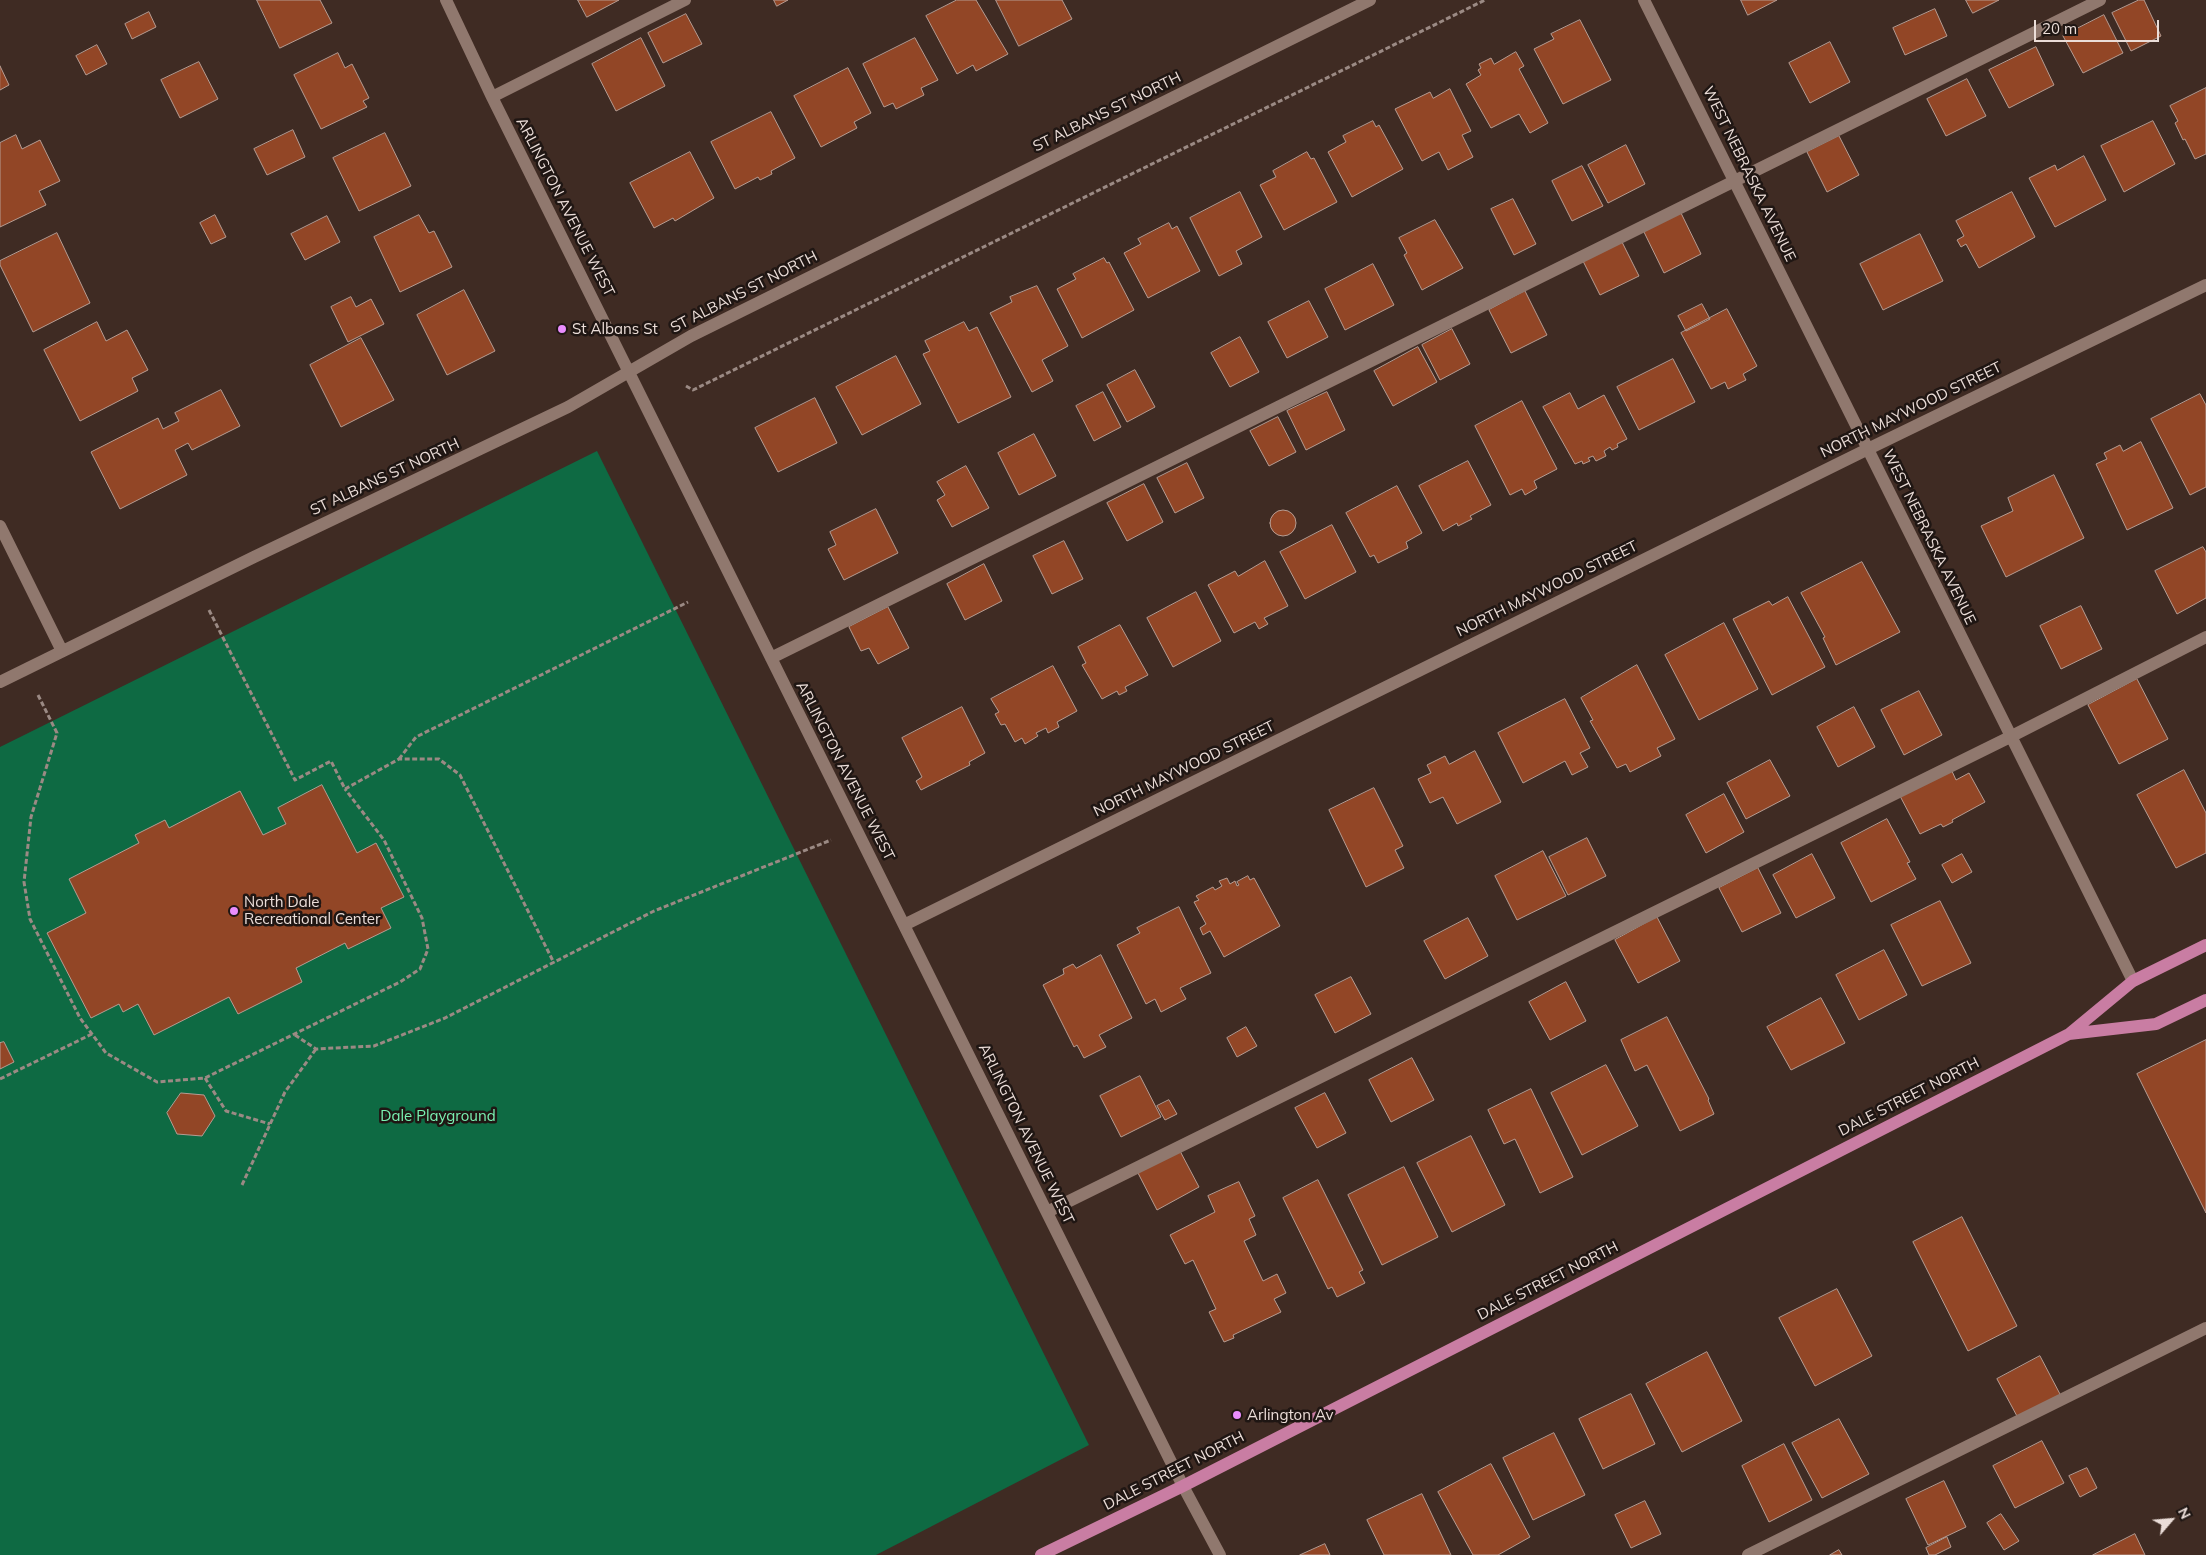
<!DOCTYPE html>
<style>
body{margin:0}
#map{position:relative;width:2206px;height:1555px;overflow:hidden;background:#3f2b23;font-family:Mulish,sans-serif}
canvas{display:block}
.north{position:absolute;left:2146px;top:1495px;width:50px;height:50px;-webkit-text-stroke:4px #1f1613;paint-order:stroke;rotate:63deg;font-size:14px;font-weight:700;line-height:20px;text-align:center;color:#ebddd8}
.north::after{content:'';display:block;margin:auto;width:18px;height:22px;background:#ebddd8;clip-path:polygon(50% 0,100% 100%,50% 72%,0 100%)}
.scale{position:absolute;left:2034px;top:20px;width:125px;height:22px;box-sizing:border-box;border:2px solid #ebddd8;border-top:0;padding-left:6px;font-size:15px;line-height:18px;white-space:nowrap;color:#ebddd8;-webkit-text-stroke:4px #1f1613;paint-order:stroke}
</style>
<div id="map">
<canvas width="2206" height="1555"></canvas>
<div class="north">N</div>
<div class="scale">20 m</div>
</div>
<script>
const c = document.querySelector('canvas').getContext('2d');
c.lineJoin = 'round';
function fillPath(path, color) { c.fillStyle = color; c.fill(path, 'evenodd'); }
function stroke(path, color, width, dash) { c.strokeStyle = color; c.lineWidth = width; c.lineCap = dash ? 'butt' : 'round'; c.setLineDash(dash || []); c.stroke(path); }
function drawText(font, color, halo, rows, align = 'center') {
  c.font = font + ' Mulish,sans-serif'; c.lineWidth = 5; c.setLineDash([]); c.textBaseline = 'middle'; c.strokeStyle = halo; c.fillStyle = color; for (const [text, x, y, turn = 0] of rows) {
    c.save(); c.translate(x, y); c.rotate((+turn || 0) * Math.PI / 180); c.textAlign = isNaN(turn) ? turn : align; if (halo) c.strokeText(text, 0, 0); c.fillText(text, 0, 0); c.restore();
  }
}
const green = new Path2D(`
 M 597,451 L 1089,1445 L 876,1555 L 0,1555 L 0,747 Z`);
const building = new Path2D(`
 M 257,0 L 320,0 L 332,23 L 280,48 Z
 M 578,0 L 619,0 L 587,17 Z
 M 774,0 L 788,0 L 777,6 Z
 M 957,0 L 976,0 L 1008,54 L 976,71 L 973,65 L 957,74 L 926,16 Z
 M 996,0 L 1062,0 L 1072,19 L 1019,46 Z
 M 1741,0 L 1777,0 L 1748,15 Z
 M 1966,0 L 1999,0 L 1973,13 Z
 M 2139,0 L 2144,0 L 2161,36 L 2131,51 L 2112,13 Z
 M 1935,9 L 1947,36 L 1905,55 L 1893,28 Z
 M 149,12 L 156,27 L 132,39 L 125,24 Z
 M 686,14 L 702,44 L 663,63 L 648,33 Z
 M 2104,15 L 2123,53 L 2083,73 L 2063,36 Z
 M 1580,20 L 1611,80 L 1563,104 L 1534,49 L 1554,39 L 1551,34 Z
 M 641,38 L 665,86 L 616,111 L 592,64 Z
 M 915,38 L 938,80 L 921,88 L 924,95 L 896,109 L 893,103 L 884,107 L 863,64 Z
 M 1830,42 L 1850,82 L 1810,103 L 1789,63 Z
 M 97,45 L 107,64 L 86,75 L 76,56 Z
 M 2036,47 L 2054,85 L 2009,108 L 1989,70 Z
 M 1516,52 L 1524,66 L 1519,69 L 1548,123 L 1530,133 L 1519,114 L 1491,128 L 1466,84 L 1481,75 L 1478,70 L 1481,68 L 1479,64 L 1491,58 L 1494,64 Z
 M 338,53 L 345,68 L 352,64 L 369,98 L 363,101 L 367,107 L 321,129 L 294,75 Z
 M 199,62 L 218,99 L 180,118 L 161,80 Z
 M 0,66 L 9,85 L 0,90 Z
 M 848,68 L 871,113 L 854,122 L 857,128 L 821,147 L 794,96 Z
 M 1967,79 L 1986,116 L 1946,136 L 1927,99 Z
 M 2206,88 L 2206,154 L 2195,159 L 2185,139 L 2183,140 L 2175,123 L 2178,121 L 2170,106 Z
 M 1450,89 L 1471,131 L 1462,135 L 1473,157 L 1448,170 L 1439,152 L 1422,161 L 1395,109 L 1430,92 L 1433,98 Z
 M 771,112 L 795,158 L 771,171 L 772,174 L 760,180 L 758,177 L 735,189 L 711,142 Z
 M 1373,121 L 1376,127 L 1379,125 L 1403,169 L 1352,197 L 1328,152 L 1346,142 L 1343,136 Z
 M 2153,121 L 2175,164 L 2124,192 L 2101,146 Z
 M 293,130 L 305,157 L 267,175 L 254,149 Z
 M 385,133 L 411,186 L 359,211 L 333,158 Z
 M 16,135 L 22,149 L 40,140 L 60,181 L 39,191 L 46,205 L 0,227 L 0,143 Z
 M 1839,136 L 1859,175 L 1827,192 L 1807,152 Z
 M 1626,145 L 1645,184 L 1608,203 L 1588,165 Z
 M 690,152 L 714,198 L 675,221 L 673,218 L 654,228 L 630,183 Z
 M 1307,152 L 1311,159 L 1314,158 L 1337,202 L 1284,230 L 1260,185 L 1276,177 L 1273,171 Z
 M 2084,156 L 2106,200 L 2055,227 L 2029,178 L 2055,165 L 2057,170 Z
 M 1582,166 L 1603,206 L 1572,221 L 1552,181 Z
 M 1240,192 L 1262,237 L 1236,251 L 1242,264 L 1219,276 L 1190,218 Z
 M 2012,192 L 2035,237 L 1979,268 L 1966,244 L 1961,247 L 1957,240 L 1964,236 L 1956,221 Z
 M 1513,199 L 1536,244 L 1514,255 L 1491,209 Z
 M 1681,213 L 1701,254 L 1664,273 L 1644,232 Z
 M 215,215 L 226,237 L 211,244 L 200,223 Z
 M 419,215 L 429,233 L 434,231 L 452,267 L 400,292 L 374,237 Z
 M 327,216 L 340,242 L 305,260 L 291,234 Z
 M 1435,220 L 1463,268 L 1422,290 L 1404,255 L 1407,253 L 1399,238 Z
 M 1169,223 L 1172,229 L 1177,226 L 1200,271 L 1148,298 L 1124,253 L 1141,244 L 1138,239 Z
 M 57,233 L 90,303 L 33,332 L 0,265 L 0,261 Z
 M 1920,234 L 1943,281 L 1883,310 L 1860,264 Z
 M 1622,242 L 1639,276 L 1600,295 L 1583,261 Z
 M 1104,258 L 1107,263 L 1109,262 L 1134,310 L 1082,338 L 1057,289 L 1076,279 L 1073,274 Z
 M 1373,264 L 1394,305 L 1345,330 L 1325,289 Z
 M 1037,286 L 1068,346 L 1042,360 L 1053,381 L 1032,392 L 990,313 L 1012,302 L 1010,297 Z
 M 464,290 L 495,351 L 447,375 L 417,315 Z
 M 1525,291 L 1547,335 L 1511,353 L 1489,310 Z
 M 351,297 L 356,307 L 371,299 L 384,324 L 348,342 L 331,307 Z
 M 1309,301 L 1328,337 L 1287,358 L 1268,322 Z
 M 1702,304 L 1710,319 L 1686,331 L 1678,316 Z
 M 1727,309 L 1757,366 L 1743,374 L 1746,380 L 1728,389 L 1725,382 L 1711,389 L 1681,333 Z
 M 97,322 L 106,341 L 127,330 L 148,370 L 132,378 L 138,391 L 80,421 L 44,350 Z
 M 964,322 L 969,331 L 977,327 L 1011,397 L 958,423 L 923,354 L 930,351 L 925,341 Z
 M 1452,329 L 1470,364 L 1440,380 L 1422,345 Z
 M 1240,337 L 1259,372 L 1230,387 L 1211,353 Z
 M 361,338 L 394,400 L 341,427 L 310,365 Z
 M 1418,347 L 1437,382 L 1393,406 L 1374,371 Z
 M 896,356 L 921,404 L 862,435 L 836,387 Z
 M 1673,359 L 1695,402 L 1639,430 L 1617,387 Z
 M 1135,370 L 1155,407 L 1127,422 L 1107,385 Z
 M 221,390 L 240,426 L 192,450 L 188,443 L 175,450 L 187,475 L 120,509 L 91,452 L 158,418 L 163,429 L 179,421 L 175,413 Z
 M 1103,392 L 1121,427 L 1094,441 L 1076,406 Z
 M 1327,392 L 1345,430 L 1306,450 L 1287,411 Z
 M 1570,393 L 1578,409 L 1604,395 L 1627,439 L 1617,444 L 1618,447 L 1612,450 L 1610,447 L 1604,451 L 1606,456 L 1596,461 L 1593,456 L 1588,458 L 1590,461 L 1583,464 L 1582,461 L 1575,464 L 1543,407 Z
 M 2200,394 L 2206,405 L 2206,487 L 2190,495 L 2151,419 Z
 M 815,398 L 837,443 L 778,472 L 755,428 Z
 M 1522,401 L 1557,469 L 1534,481 L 1537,488 L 1525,495 L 1522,489 L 1510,495 L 1475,426 Z
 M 1278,417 L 1296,452 L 1269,466 L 1250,431 Z
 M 1034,434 L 1056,476 L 1019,495 L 998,453 Z
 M 2141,442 L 2173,508 L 2127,530 L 2096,464 L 2107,459 L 2104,453 L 2120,445 L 2123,451 Z
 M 1468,461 L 1491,505 L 1470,516 L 1472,519 L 1458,526 L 1457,523 L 1443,531 L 1419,486 Z
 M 1187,463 L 1204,498 L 1175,513 L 1157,478 Z
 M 966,466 L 989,508 L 952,527 L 937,500 L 945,495 L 937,482 Z
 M 2054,475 L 2084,538 L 2006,577 L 1981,526 L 2013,511 L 2008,498 Z
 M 1144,484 L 1163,522 L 1127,541 L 1107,503 Z
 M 1397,486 L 1422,533 L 1406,542 L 1408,548 L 1378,563 L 1374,555 L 1370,557 L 1346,513 Z
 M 876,509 L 898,553 L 844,580 L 828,549 L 836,545 L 830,532 Z
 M1270 523a13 13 0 1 1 26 0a13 13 0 1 1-26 0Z
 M 1332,525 L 1356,572 L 1305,599 L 1280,552 Z
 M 1064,541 L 1083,579 L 1052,594 L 1033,556 Z
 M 2203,547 L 2206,552 L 2206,598 L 2177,614 L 2155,571 Z
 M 1265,561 L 1288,606 L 1264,618 L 1268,624 L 1259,629 L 1255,622 L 1234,633 L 1208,585 L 1235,571 L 1238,576 Z
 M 1862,562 L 1900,632 L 1836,665 L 1823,638 L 1825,637 L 1801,593 Z
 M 984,564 L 1002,601 L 965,620 L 947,584 Z
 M 1196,592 L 1221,641 L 1173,667 L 1147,618 Z
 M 1788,597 L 1825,667 L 1772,695 L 1733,619 L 1769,601 L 1772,605 Z
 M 2081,606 L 2102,649 L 2061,669 L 2040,626 Z
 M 888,607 L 909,648 L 878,664 L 869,648 L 861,651 L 849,627 Z
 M 1724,623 L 1758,689 L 1699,720 L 1665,655 Z
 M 1120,625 L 1148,675 L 1125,687 L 1127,691 L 1119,695 L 1117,691 L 1102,699 L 1082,665 L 1086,663 L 1078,647 Z
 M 1637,665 L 1675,739 L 1657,748 L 1661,756 L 1630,772 L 1626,764 L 1617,768 L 1590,721 L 1593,720 L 1581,698 Z
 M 1053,666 L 1077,711 L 1057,722 L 1059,727 L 1048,733 L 1046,728 L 1036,733 L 1038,736 L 1025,744 L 1022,738 L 1015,742 L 1005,724 L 1001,725 L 995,714 L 999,712 L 991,699 Z
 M 2137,679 L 2168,739 L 2119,764 L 2088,705 Z
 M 1919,691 L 1942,735 L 1904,755 L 1881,710 Z
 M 1565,699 L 1590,748 L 1580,753 L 1588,767 L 1572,775 L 1565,761 L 1523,783 L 1498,733 Z
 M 962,707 L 985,753 L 969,762 L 970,765 L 921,790 L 916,781 L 922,777 L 902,738 Z
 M 1854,707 L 1875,747 L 1838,767 L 1817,727 Z
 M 1475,751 L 1501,802 L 1457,824 L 1443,797 L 1430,803 L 1418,779 L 1431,773 L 1427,765 L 1445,756 L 1449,764 Z
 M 1770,760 L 1790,796 L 1746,819 L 1727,783 Z
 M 1951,769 L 1956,780 L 1969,773 L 1985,802 L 1952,820 L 1953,822 L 1943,827 L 1941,824 L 1920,834 L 1900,796 Z
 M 2184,770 L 2206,813 L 2206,853 L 2176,868 L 2137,795 Z
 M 322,785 L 357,853 L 376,843 L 404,897 L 381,908 L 391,928 L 348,949 L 345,943 L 296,968 L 302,982 L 238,1014 L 229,997 L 154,1035 L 138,1004 L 123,1012 L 119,1004 L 91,1018 L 47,933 L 86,913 L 69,879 L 139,843 L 135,835 L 165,820 L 169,828 L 240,791 L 263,835 L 286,824 L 278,808 Z
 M 1374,788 L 1403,846 L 1395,850 L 1404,868 L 1366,887 L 1329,810 Z
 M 1724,794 L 1744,832 L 1706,853 L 1686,815 Z
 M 1887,819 L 1910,862 L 1907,863 L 1916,879 L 1871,902 L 1841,843 Z
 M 1587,838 L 1606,876 L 1568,895 L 1549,857 Z
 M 1543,851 L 1566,896 L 1517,920 L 1495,876 Z
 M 1812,854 L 1835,898 L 1796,918 L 1773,875 Z
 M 1962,854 L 1972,872 L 1952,883 L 1942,865 Z
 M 1758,868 L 1781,913 L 1742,932 L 1719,888 Z
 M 1248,876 L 1250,880 L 1254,878 L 1280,926 L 1224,957 L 1210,931 L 1203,935 L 1200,928 L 1206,924 L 1194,902 L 1199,900 L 1196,896 L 1213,887 L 1215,890 L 1222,886 L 1219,881 L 1227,878 L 1230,884 L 1235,881 L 1237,886 L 1239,885 L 1237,882 Z
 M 1940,901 L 1971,963 L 1922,986 L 1891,925 Z
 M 1179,907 L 1211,973 L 1180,988 L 1186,999 L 1161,1012 L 1155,999 L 1146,1004 L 1117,945 L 1140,933 L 1137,928 Z
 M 1657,917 L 1680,961 L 1638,983 L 1615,940 Z
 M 1468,918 L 1488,956 L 1445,979 L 1424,941 Z
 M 1884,950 L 1907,995 L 1859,1020 L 1836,975 Z
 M 1101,955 L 1132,1018 L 1099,1035 L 1106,1047 L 1084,1058 L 1077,1045 L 1074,1047 L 1043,985 L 1064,974 L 1063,969 L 1073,964 L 1076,968 Z
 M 1351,977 L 1371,1014 L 1335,1033 L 1315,995 Z
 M 1566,982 L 1586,1021 L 1550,1040 L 1529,1002 Z
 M 1821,998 L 1845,1043 L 1791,1070 L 1767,1027 Z
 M 1667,1017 L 1709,1099 L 1708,1100 L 1714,1114 L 1680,1131 L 1647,1065 L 1635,1071 L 1621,1040 Z
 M 1246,1027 L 1257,1046 L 1237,1057 L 1227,1038 Z
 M 2206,1040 L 2206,1213 L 2137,1074 Z
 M 4,1042 L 14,1062 L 0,1069 L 0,1043 Z
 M 1412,1058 L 1434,1100 L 1391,1122 L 1369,1080 Z
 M 1606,1065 L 1638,1126 L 1582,1155 L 1551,1093 Z
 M 1140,1076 L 1161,1117 L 1121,1137 L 1100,1096 Z
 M 1531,1089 L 1573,1177 L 1540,1193 L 1515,1139 L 1504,1144 L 1488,1110 Z
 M 181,1093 L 204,1095 L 215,1116 L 202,1136 L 177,1134 L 167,1113 Z
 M 1325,1093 L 1346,1133 L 1317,1148 L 1295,1108 Z
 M 1169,1100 L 1177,1114 L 1165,1120 L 1157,1106 Z
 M 1471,1136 L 1505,1205 L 1452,1232 L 1417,1163 Z
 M 1180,1151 L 1199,1187 L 1157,1210 L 1138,1173 Z
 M 1404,1167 L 1438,1237 L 1382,1265 L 1348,1195 Z
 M 1318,1180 L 1363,1270 L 1359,1272 L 1365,1283 L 1337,1297 L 1332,1287 L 1328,1289 L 1283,1198 Z
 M 1239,1182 L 1255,1216 L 1249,1219 L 1256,1235 L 1244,1241 L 1263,1281 L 1277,1274 L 1286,1293 L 1274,1299 L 1281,1312 L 1233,1335 L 1234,1338 L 1224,1342 L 1209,1312 L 1216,1309 L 1193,1260 L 1185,1264 L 1170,1235 L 1215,1212 L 1208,1196 Z
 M 1962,1217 L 2017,1326 L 1968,1351 L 1913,1242 Z
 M 1837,1289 L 1872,1356 L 1815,1386 L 1779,1318 Z
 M 1707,1352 L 1742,1421 L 1682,1452 L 1646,1384 Z
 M 2040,1356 L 2061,1396 L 2018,1418 L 1997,1379 Z
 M 1631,1394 L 1655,1444 L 1603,1469 L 1579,1419 Z
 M 1839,1419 L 1869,1474 L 1822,1498 L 1792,1443 Z
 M 1554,1433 L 1585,1495 L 1533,1520 L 1503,1458 Z
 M 2042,1441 L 2064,1483 L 2015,1508 L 1993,1466 Z
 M 1784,1444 L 1812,1500 L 1769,1522 L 1742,1466 Z
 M 1491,1464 L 1530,1537 L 1498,1555 L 1473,1555 L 1438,1492 Z
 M 2087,1468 L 2097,1488 L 2080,1497 L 2069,1476 Z
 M 1944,1481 L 1966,1527 L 1928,1545 L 1906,1499 Z
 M 1422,1494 L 1451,1555 L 1384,1555 L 1367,1520 Z
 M 1645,1501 L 1661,1534 L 1631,1548 L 1615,1515 Z
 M 2001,1514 L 2019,1541 L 2004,1550 L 1987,1523 Z
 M 2135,1534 L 2145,1555 L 2093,1555 Z
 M 1947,1537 L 1951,1547 L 1935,1555 L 1929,1555 L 1926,1548 Z
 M 1325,1544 L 1330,1555 L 1300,1555 Z
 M 1839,1550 L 1842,1555 L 1830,1555 Z`);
const path = new Path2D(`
 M 686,386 L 693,390 L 1485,0
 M 209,610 L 295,780 L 331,761 L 345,789 L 399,759 L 439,759 L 460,775 L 554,963
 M 38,695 L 57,733 L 31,817 L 24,882 L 30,919 L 80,1018 L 106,1053 L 157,1082 L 205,1078 L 400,982 L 420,969 L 428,949 L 422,918 L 384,840 L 345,789
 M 399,759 L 416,737 L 688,602
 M 295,1035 L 316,1049 L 374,1046 L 445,1018 L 654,911 L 831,840
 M 205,1078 L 226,1111 L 270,1124
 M 0,1079 L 92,1034
 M 242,1185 L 285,1092 L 316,1049`);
const minor = new Path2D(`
 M 446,0 L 492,97 L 1183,1486 L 1220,1555
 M 1644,0 L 2133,981
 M 492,97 L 685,0
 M 0,526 L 62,651
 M 771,658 L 2100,0
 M 0,682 L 254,557 L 568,407 L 691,336 L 1370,0
 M 904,925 L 1868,449 L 2206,285
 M 1047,1212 L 2010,737 L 2206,637
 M 1748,1555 L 2206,1328`);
const major = new Path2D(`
 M 2069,1034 L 2156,1024 L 2206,1000
 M 1041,1555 L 1183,1486 L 2069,1034 L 2133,981 L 2206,945`);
const markers = [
 [562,329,5,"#ea8dfd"],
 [234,911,5,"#ea8dfd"],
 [1237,1415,5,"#ea8dfd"]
];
const streetNames = [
 ["ST ALBANS ST NORTH",1107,112,-26],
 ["WEST NEBRASKA AVENUE",1749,174,64],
 ["ARLINGTON AVENUE WEST",565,207,63],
 ["ST ALBANS ST NORTH",744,292,-27],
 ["NORTH MAYWOOD STREET",1911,410,-26],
 ["ST ALBANS ST NORTH",385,477,-25],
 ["WEST NEBRASKA AVENUE",1929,537,64],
 ["NORTH MAYWOOD STREET",1547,589,-26],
 ["NORTH MAYWOOD STREET",1184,769,-26],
 ["ARLINGTON AVENUE WEST",845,771,63],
 ["DALE STREET NORTH",1909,1097,-27],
 ["ARLINGTON AVENUE WEST",1026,1134,64],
 ["DALE STREET NORTH",1548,1281,-27],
 ["DALE STREET NORTH",1174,1471,-27]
];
const poiNames = [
 ["St Albans St",572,329],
 ["North Dale",244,902],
 ["Recreational Center",244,919],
 ["Arlington Av",1247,1415]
];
const parkNames = [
 ["Dale Playground",438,1116]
];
fillPath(green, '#0e6a43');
fillPath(building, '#924626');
stroke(building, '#b69c92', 1);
stroke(path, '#9b8a84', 3, [5, 2.5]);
stroke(minor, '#90786e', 12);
stroke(major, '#c97da3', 12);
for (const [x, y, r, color] of markers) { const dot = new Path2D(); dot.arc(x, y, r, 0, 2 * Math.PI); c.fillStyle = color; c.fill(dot); stroke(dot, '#1f1613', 2); }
drawText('15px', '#ebddd8', '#1f1613', streetNames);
drawText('15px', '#ebddd8', '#1f1613', poiNames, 'left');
drawText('15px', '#7af2b3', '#1f1613', parkNames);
</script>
